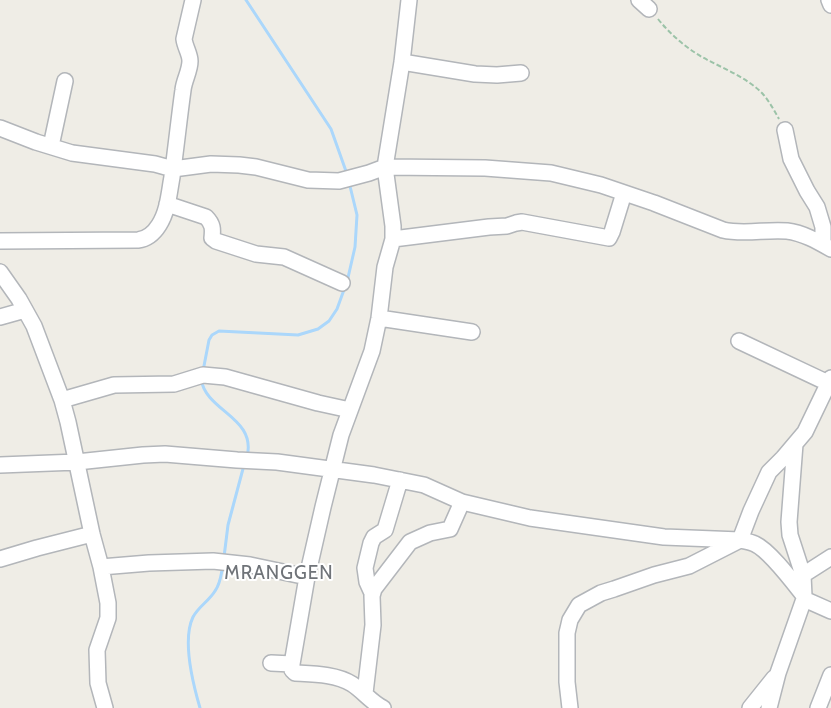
<!DOCTYPE html>
<style>
body{margin:0}
canvas{display:block;background:#efede6}
</style>
<canvas width="831" height="708"></canvas>
<script>
const c = document.querySelector('canvas').getContext('2d');
c.lineJoin = 'round';
function stroke(path, color, width, dash) { c.strokeStyle = color; c.lineWidth = width; c.lineCap = dash ? 'butt' : 'round'; c.setLineDash(dash || []); c.stroke(path); }
function drawText(font, color, halo, rows, align = 'center') {
  c.font = font + ' Cabin,sans-serif'; c.lineWidth = 4; c.setLineDash([]); c.textBaseline = 'middle'; c.strokeStyle = halo; c.fillStyle = color; for (const [text, x, y, turn = 0] of rows) {
    c.save(); c.translate(x, y); c.rotate((+turn || 0) * Math.PI / 180); c.textAlign = isNaN(turn) ? turn : align; if (halo) c.strokeText(text, 0, 0); c.fillText(text, 0, 0); c.restore();
  }
}
const stream = new Path2D(`
 M 246,0 L 331,129 L 347,174
 M 347,282 L 355,247 L 357,215 L 349,182
 M 203,371 L 209,340 L 212,335 L 219,331 L 298,335 L 318,329 L 329,321 L 337,309 L 345,287
 M 201,379 C 206,412 257,417 247,457
 M 224,557 L 228,525 L 244,465
 M 200,708 C 193,684 182,640 193,617 C 199,606 209,601 215,591 C 221,583 221,574 223,565`);
const path = new Path2D(`
 M 658,19 C 670,34 685,47 702,57 C 722,68 746,77 762,93 C 769,101 774,110 779,119`);
const minor = new Path2D(`
 M 639,0 L 649,9
 M 829,0 L 831,5
 M 402,62 L 475,74 L 497,75 L 521,73
 M 0,128 L 36,142 L 72,153 L 155,164 L 173,169 L 211,164 L 239,165 L 256,167 L 308,180 L 339,181 L 369,173 L 385,167 L 485,168 L 551,173 L 601,185 L 654,203 L 723,230 C 744,235 766,229 787,231 C 803,233 817,241 831,249
 M 785,130 L 791,159 L 807,191 L 817,207 L 823,227 L 823,244
 M 51,146 L 65,81
 M 167,204 L 206,217 C 213,224 213,229 212,238 L 216,241 L 256,254 L 284,257 L 342,283
 M 393,239 L 489,227 L 507,226 L 516,223 L 522,222 L 609,238 L 612,232 L 624,193
 M 0,241 L 138,240 C 147,239 154,233 159,225 C 168,211 169,193 172,177 C 176,148 179,119 183,90 C 184,80 190,71 190,61 C 190,54 185,47 184,39 L 193,0
 M 0,272 L 19,299 L 34,326 L 62,400 L 68,422 L 92,534 L 101,567 L 108,603 L 108,618 L 97,650 L 98,683 L 105,708
 M 0,317 L 25,310
 M 379,318 L 472,332
 M 739,341 L 828,383
 M 62,400 L 114,385 L 174,384 L 203,375 L 225,377 L 318,403 L 350,410
 M 795,444 L 789,522 L 790,535 L 803,575 L 804,596
 M 0,465 L 77,462 L 143,455 L 165,454 L 237,460 L 277,462 L 374,475 L 424,485 L 462,502 L 530,518 L 664,537 L 740,540 C 745,541 751,542 755,544 C 770,551 793,582 804,596 L 804,599 L 831,611
 M 0,559 L 37,548 L 92,534
 M 101,567 L 149,563 L 213,561 L 250,565 L 307,577
 M 803,575 L 831,557
 M 372,593 L 367,582 L 365,568 L 371,543 L 374,537 L 385,530 L 400,480
 M 271,663 L 292,664
 M 365,693 L 373,625 L 372,596 L 374,589 L 410,542 L 430,533 L 450,529 L 462,502
 M 383,708 C 372,703 363,691 352,684 C 336,674 314,674 295,673 L 292,670 L 292,664 L 307,577 L 323,507 L 341,435 L 372,351 L 379,318 L 385,267 L 393,239 L 393,226 L 385,167 L 402,62 L 409,0
 M 570,708 L 567,682 L 567,633 L 570,620 L 579,605 L 601,593 L 614,589 L 654,575 L 689,566 L 740,540 L 751,511 L 769,472 L 783,458 L 805,432 L 831,378
 M 750,708 L 774,678
 M 769,708 L 778,673 L 804,599
 M 818,708 L 831,675`);
const quarterNames = [
 ["MRANGGEN",279,573]
];
stroke(stream, '#abd7fb', 3);
stroke(minor, '#b3b6ba', 18);
stroke(path, '#9cc3a8', 2, [5, 2.5]);
stroke(minor, '#fff', 15);
c.letterSpacing = '1px';
drawText('19px', '#6f7378', '#fff', quarterNames);
c.letterSpacing = '0px';
</script>
